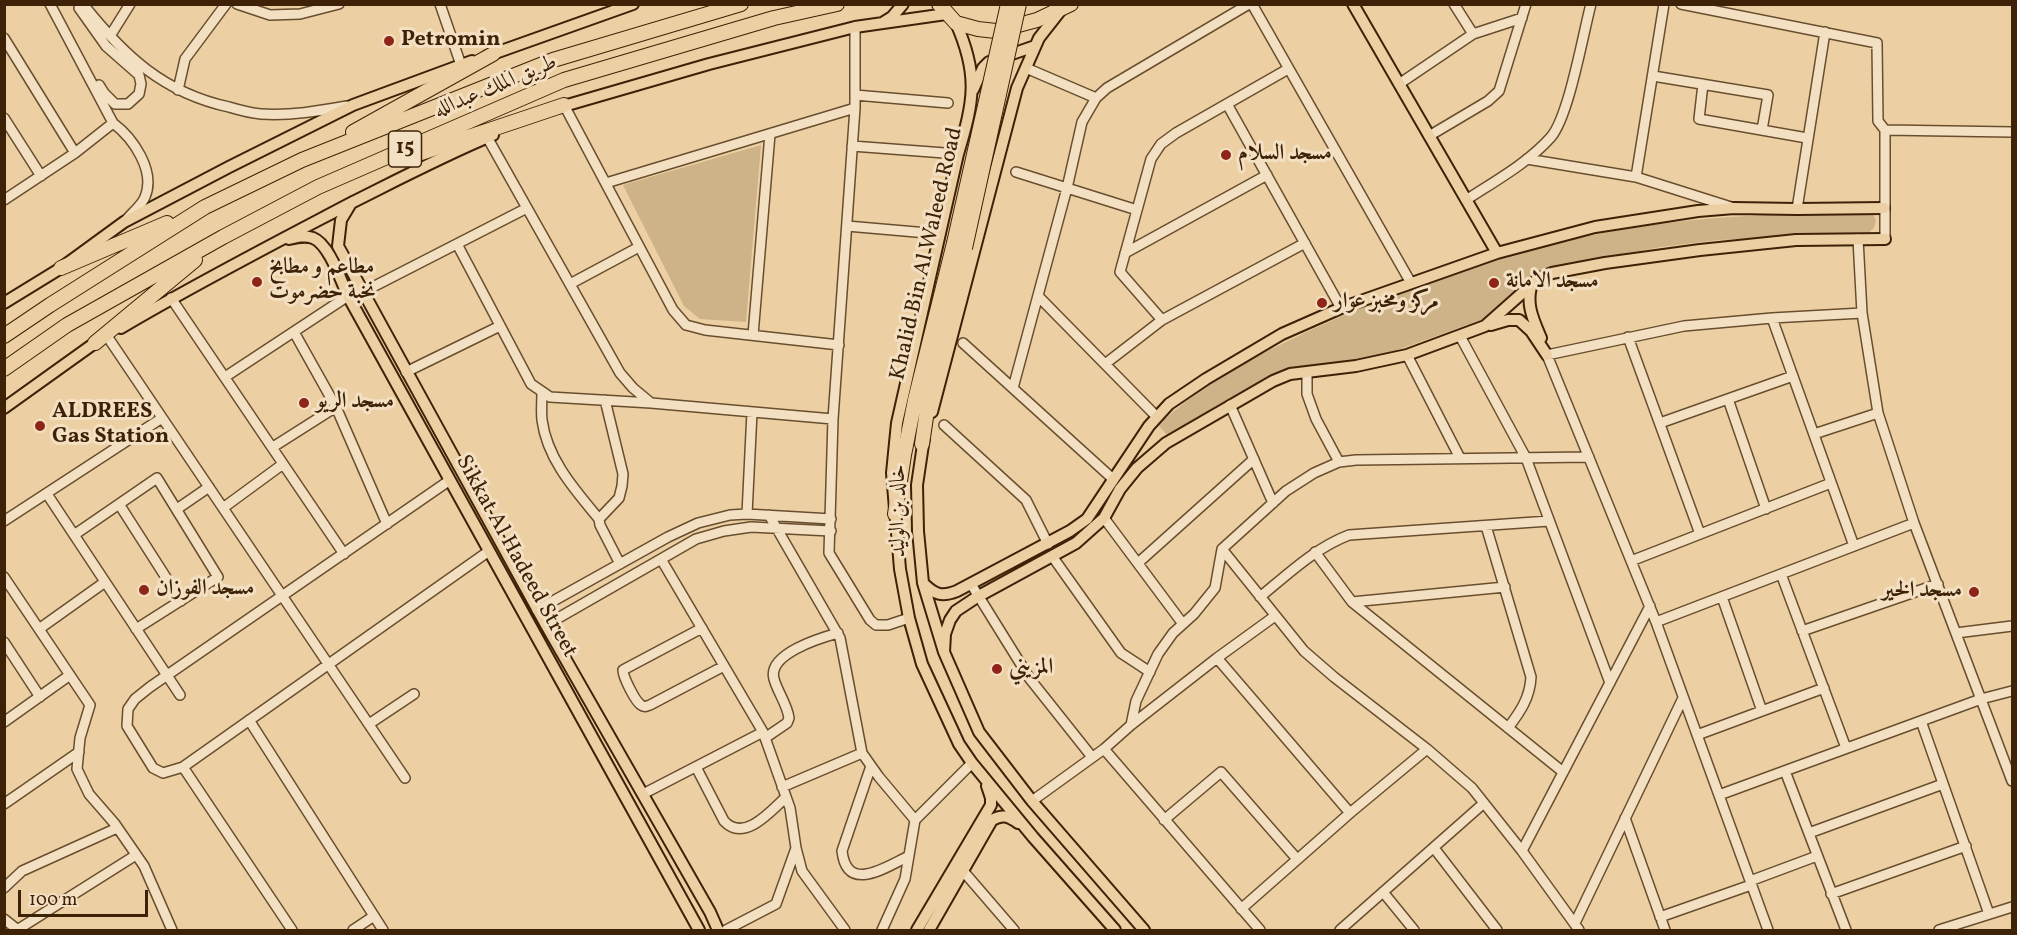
<!DOCTYPE html>
<meta charset="utf-8">
<style>
body{margin:0}
#map{position:relative;width:2017px;height:935px;overflow:hidden;background:#ecd0a3;font-family:Vollkorn,serif}
canvas{display:block}
.frame{position:absolute;inset:0;border:6px solid #3d2207;pointer-events:none}
.scale{position:absolute;left:18px;top:890px;width:130px;height:27px;box-sizing:border-box;border:3px solid #3d2207;border-top:0;padding-left:8px;font-size:18px;line-height:21px;white-space:nowrap;color:#3d2207;-webkit-text-stroke:4px #f3e0c3;paint-order:stroke}
</style>
<div id="map">
<canvas width="2017" height="935"></canvas>
<div class="frame"></div>
<div class="scale">100 m</div>
</div>
<script>
const c = document.querySelector('canvas').getContext('2d');
c.lineJoin = 'round';
function fillPath(path, color) { c.fillStyle = color; c.fill(path, 'evenodd'); }
function stroke(path, color, width, dash) { c.strokeStyle = color; c.lineWidth = width; c.lineCap = dash ? 'butt' : 'round'; c.setLineDash(dash || []); c.stroke(path); }
function drawText(font, color, halo, rows, align = 'center') {
  c.font = font + ' Vollkorn,Amiri,serif'; c.lineWidth = 6; c.setLineDash([]); c.textBaseline = 'middle'; c.strokeStyle = halo; c.fillStyle = color; for (const [text, x, y, turn = 0] of rows) {
    c.save(); c.translate(x, y); c.rotate((+turn || 0) * Math.PI / 180); c.textAlign = isNaN(turn) ? turn : align; if (halo) c.strokeText(text, 0, 0); c.fillText(text, 0, 0); c.restore();
  }
}
const green = new Path2D(`
 M 761,145 L 746,322 L 700,319 L 684,306 L 623,185 Z
 M 1864,210 L 1872,213 L 1876,220 L 1874,228 L 1868,233 L 1719,240 L 1661,247 L 1592,260 L 1534,276 L 1489,317 L 1361,363 L 1278,374 L 1219,404 L 1170,438 L 1158,425 C 1207,380 1268,349 1329,322 C 1433,275 1546,239 1659,224 C 1727,215 1796,214 1864,210 Z`);
const minor = new Path2D(`
 M 50,4 L 113,123 C 133,138 156,171 145,197 C 142,205 132,213 127,219
 M 83,4 C 124,56 164,93 229,107 C 239,110 250,113 261,114 C 290,116 319,111 347,106
 M 237,4 L 270,15 L 300,14 L 339,4
 M 440,4 L 461,65
 M 1252,4 L 1411,283
 M 1454,4 L 1473,34
 M 1681,4 L 1877,43 L 1878,121 L 1885,130 L 1885,239
 M 79,8 L 106,46 L 139,75 L 141,84 L 139,94 L 128,104 L 115,104 L 104,93 L 99,85
 M 855,27 L 855,108 L 833,419 L 829,553 L 870,620 L 876,625 L 888,625 L 909,618
 M 110,36 L 130,4
 M 4,38 L 75,153
 M 1026,68 L 1096,98
 M 1653,76 L 1768,95 L 1762,130
 M 1399,84 L 1473,34 L 1522,18
 M 1703,84 L 1699,119 L 1807,138
 M 178,90 L 185,59 L 226,4
 M 855,95 L 948,103
 M 1227,104 L 1341,308
 M 564,105 L 673,310 L 686,325 L 705,330 L 839,345
 M 4,118 L 41,176
 M 1885,130 L 2012,132
 M 1429,136 L 1488,101 L 1499,91 L 1526,4
 M 487,137 L 620,373 L 633,388 L 651,403 L 833,419
 M 852,146 L 958,154
 M 1527,159 L 1636,177 L 1731,207
 M 1016,172 L 1137,210
 M 1636,177 L 1664,4
 M 606,183 L 855,108
 M 4,200 L 75,153 L 113,123
 M 1466,200 C 1495,181 1528,163 1551,137 C 1569,116 1583,34 1591,4
 M 1797,209 L 1825,32
 M 847,226 L 939,234
 M 1858,239 L 1862,313 L 1878,413 L 1914,523 L 2012,781
 M 457,244 L 531,384 L 550,397 L 651,403
 M 1125,253 L 1267,175
 M 570,284 L 639,247
 M 363,292 L 527,208
 M 1038,296 L 1157,417
 M 171,298 L 344,554
 M 1772,318 L 1854,546
 M 1162,320 L 1120,272 L 1151,159 L 1161,144 L 1176,133 L 1288,69
 M 294,332 L 336,407 L 387,524
 M 753,335 L 770,134
 M 107,336 L 405,778
 M 1460,336 L 1526,458 L 1610,683
 M 1628,337 L 1700,534
 M 963,343 L 1113,479
 M 1407,355 L 1460,458
 M 1105,364 L 1162,320 L 1305,243
 M 406,372 L 500,326
 M 1307,373 L 1307,394 L 1316,419 L 1339,462
 M 225,377 L 348,296
 M 1013,388 L 1067,188 L 1082,122 L 1096,98 L 1107,88 L 1249,4
 M 542,392 C 542,401 541,411 542,420 C 547,459 575,490 599,519
 M 1728,399 L 1766,509
 M 605,400 L 623,474 L 622,486 L 619,498 L 599,519 L 600,525 L 620,564
 M 1230,405 L 1273,503
 M 1660,423 L 1793,376
 M 944,425 L 1026,500 L 1048,544
 M 1814,434 L 1878,413
 M 273,447 L 336,407
 M 450,480 L 150,687 L 135,699 L 128,709 L 127,726 L 153,768 L 163,773 L 183,767 L 489,551
 M 47,494 L 180,695
 M 119,504 L 181,601
 M 223,508 L 283,464
 M 177,509 L 209,487
 M 747,514 L 752,412
 M 769,515 L 840,638 L 862,753 L 879,777 L 915,820
 M 1104,518 L 1183,624
 M 4,521 L 162,418
 M 1486,526 L 1531,677 C 1530,698 1520,712 1508,728
 M 74,535 L 157,478 L 218,577 L 136,629
 M 1222,549 L 1304,651 L 1334,677 L 1427,749 L 1472,788 L 1522,851 L 1579,930
 M 1315,552 L 1352,602 L 1563,772
 M 1052,556 L 1121,653 L 1150,672
 M 661,559 L 763,732 L 790,808 L 796,848 L 776,904 L 726,930
 M 1631,561 L 1831,483
 M 1138,563 L 1254,459
 M 1781,574 L 1846,748
 M 4,577 L 90,705 L 80,738 L 77,769 L 89,794 L 115,824 L 144,866 L 172,930
 M 971,584 L 1030,679 L 1092,757
 M 1260,597 C 1288,574 1315,548 1349,535 L 1549,521
 M 1722,597 L 1762,711
 M 1352,602 L 1505,587
 M 537,610 L 668,537 L 698,523 L 730,515 L 747,514 L 831,519
 M 1656,622 L 1914,523
 M 546,625 L 696,539 L 724,531 L 751,527 L 831,531
 M 702,628 L 623,670 C 623,677 635,701 641,705 C 645,708 646,706 650,705 L 724,666
 M 39,629 L 105,582
 M 1802,631 L 1938,584
 M 1956,633 L 2012,626
 M 4,642 L 40,697
 M 1217,658 L 1350,813
 M 249,720 L 383,930
 M 1921,721 L 1989,914
 M 4,722 L 70,675
 M 369,724 L 414,694
 M 1131,725 L 1217,658 L 1275,616
 M 1697,735 L 1824,688
 M 765,738 L 787,723 L 789,718 C 787,704 778,693 774,679 C 767,654 820,638 838,633
 M 1104,749 L 1260,930
 M 871,766 L 842,851 C 847,894 886,867 909,856
 M 183,767 L 292,930
 M 696,767 L 724,821 C 744,843 771,811 786,797
 M 1785,771 L 1846,930
 M 782,787 L 862,753
 M 643,794 L 763,732
 M 1719,795 L 1981,699 L 2012,691
 M 1032,801 L 1104,749 L 1131,725 L 1136,701 L 1158,654 L 1173,633 L 1194,614 L 1215,588 L 1222,549 L 1286,491 L 1314,473 L 1339,462 L 1356,460 L 1589,457
 M 4,804 L 79,752
 M 1625,818 L 1665,930
 M 1164,820 L 1221,772 L 1297,859
 M 1809,833 L 1943,784
 M 796,848 L 802,871 L 845,930
 M 1434,848 L 1497,930
 M 1522,851 L 1650,606
 M 964,872 L 1014,930
 M 1750,881 L 1817,856
 M 4,888 L 22,871 L 117,828
 M 1383,892 L 1414,930
 M 1831,894 L 1966,846
 M 1241,909 L 1350,813 L 1427,749
 M 1660,917 L 1751,885
 M 4,919 L 18,930
 M 1575,923 L 1683,698
 M 17,930 L 136,855
 M 353,930 L 374,916
 M 882,930 L 905,879 L 915,820 L 972,763
 M 1340,930 L 1484,803
 M 1768,930 L 1656,622 L 1547,355 L 1684,326 L 1772,318 L 1862,313
 M 1939,930 L 2012,907`);
const major = new Path2D(`
 M 1353,4 L 1497,253
 M 884,22 L 892,17 L 903,4
 M 956,23 C 979,75 974,101 958,154 L 897,423 L 892,473 L 900,569 L 909,618 L 922,664 L 959,744 L 972,763 L 1033,837 L 1115,930
 M 487,56 L 633,4
 M 973,90 L 983,68 L 989,62 L 1035,46
 M 557,108 L 709,64 L 855,27 L 946,14
 M 350,205 L 341,220 L 338,246 L 546,625 L 710,912 L 718,930
 M 289,239 C 297,237 305,235 313,238 C 329,244 341,281 348,296 L 699,930
 M 1531,287 C 1526,306 1534,321 1541,338
 M 4,303 L 61,268 L 124,222 L 229,167 L 353,105 L 472,61
 M 1491,325 L 1508,320 L 1519,320 L 1531,331 L 1547,355
 M 121,328 C 197,283 275,243 353,202 C 399,179 445,155 493,135
 M 4,408 L 99,340
 M 932,412 L 1017,88 L 1039,38 L 1061,10
 M 924,438 L 917,485 L 918,531 L 923,583 L 944,652 L 979,732 L 1032,801 L 1144,930
 M 923,583 C 935,595 942,597 957,591 L 1070,531 L 1087,519 L 1149,426 L 1169,404 L 1206,379 L 1282,334 L 1341,308 L 1497,253 L 1595,227 L 1698,211 L 1734,208 L 1797,209 L 1884,208
 M 944,652 L 945,634 L 950,620 L 956,611 L 977,597 L 1076,543 L 1104,518 L 1120,489 L 1137,468 L 1166,443 L 1273,381 L 1290,374 L 1356,366 L 1407,355 L 1485,326 L 1538,279 L 1552,273 L 1605,263 L 1700,250 L 1796,240 L 1885,239
 M 917,930 L 991,805 L 991,798 L 987,786
 M 929,930 L 992,820 C 1003,814 1008,816 1018,823`);
const highway = new Path2D(`
 M 939,4 L 956,23 L 978,29 L 996,31 L 1037,20 L 1071,4
 M 353,132 L 493,54
 M 403,159 L 564,105
 M 61,268 L 167,223
 M 4,336 L 50,305 L 205,207 L 302,160 L 553,60 L 741,4
 M 95,343 L 195,260
 M 4,369 L 67,325 L 223,237 L 318,187 L 564,80 L 774,18 L 837,4
 M 922,444 L 929,397 L 965,248
 M 895,514 L 904,455 L 915,400 L 954,243`);
const highwayBridge = new Path2D(`
 M 954,243 L 1008,4
 M 965,248 L 1019,4`);
const markers = [
 [389,41,6,"#8f2418"],
 [1226,155,6,"#8f2418"],
 [257,282,6,"#8f2418"],
 [1494,283,6,"#8f2418"],
 [1322,303,6,"#8f2418"],
 [304,403,6,"#8f2418"],
 [40,426,6,"#8f2418"],
 [144,590,6,"#8f2418"],
 [1974,592,6,"#8f2418"],
 [997,669,6,"#8f2418"]
];
const shields = [
 [405,149,33]
];
const shieldNames = [
 ["15",405,149]
];
const poiNames = [
 ["Petromin",401,41],
 ["مسجد السلام",1238,155],
 ["مطاعم و مطابخ",269,269],
 ["نخبة حضرموت",269,294],
 ["مسجد الامانة",1506,283],
 ["مركز ومخبز عوار",1334,303],
 ["مسجد الريو",316,403],
 ["ALDREES",52,413],
 ["Gas Station",52,438],
 ["مسجد الفوزان",156,590],
 ["مسجد الخير",1962,592,"right"],
 ["المزيني",1009,669]
];
const streetNames = [
 ["طريق الملك عبدالله",496,88,-23],
 ["Khalid Bin Al Waleed Road",928,254,-77],
 ["خالد بن الوليد",900,511,-90],
 ["Sikkat Al Hadeed Street",515,557,61]
];
fillPath(green, '#ceb288');
stroke(minor, '#694e2e', 12);
stroke(major, '#3d2207', 14);
stroke(highway, '#3d2207', 16);
stroke(minor, '#f3e0c3', 9);
stroke(major, '#ecd0a3', 10);
stroke(highway, '#ecd0a3', 14);
stroke(highwayBridge, '#3d2207', 16, []);
stroke(highwayBridge, '#ecd0a3', 14);
for (const [x, y, r, color] of markers) { const dot = new Path2D(); dot.arc(x, y, r, 0, 2 * Math.PI); c.fillStyle = color; c.fill(dot); stroke(dot, '#f3e0c3', 2); }
for (const [x, y, w] of shields) { const box = new Path2D(); box.roundRect(x - w / 2, y - 18, w, 36, 4.5); c.fillStyle = '#f3e0c3'; c.fill(box); stroke(box, '#3d2207', 1.5); }
drawText('bold 21px', '#3d2207', null, shieldNames);
drawText('bold 22px', '#3d2207', '#f3e0c3', poiNames, 'left');
drawText('22px', '#3d2207', '#f3e0c3', streetNames);
</script>
